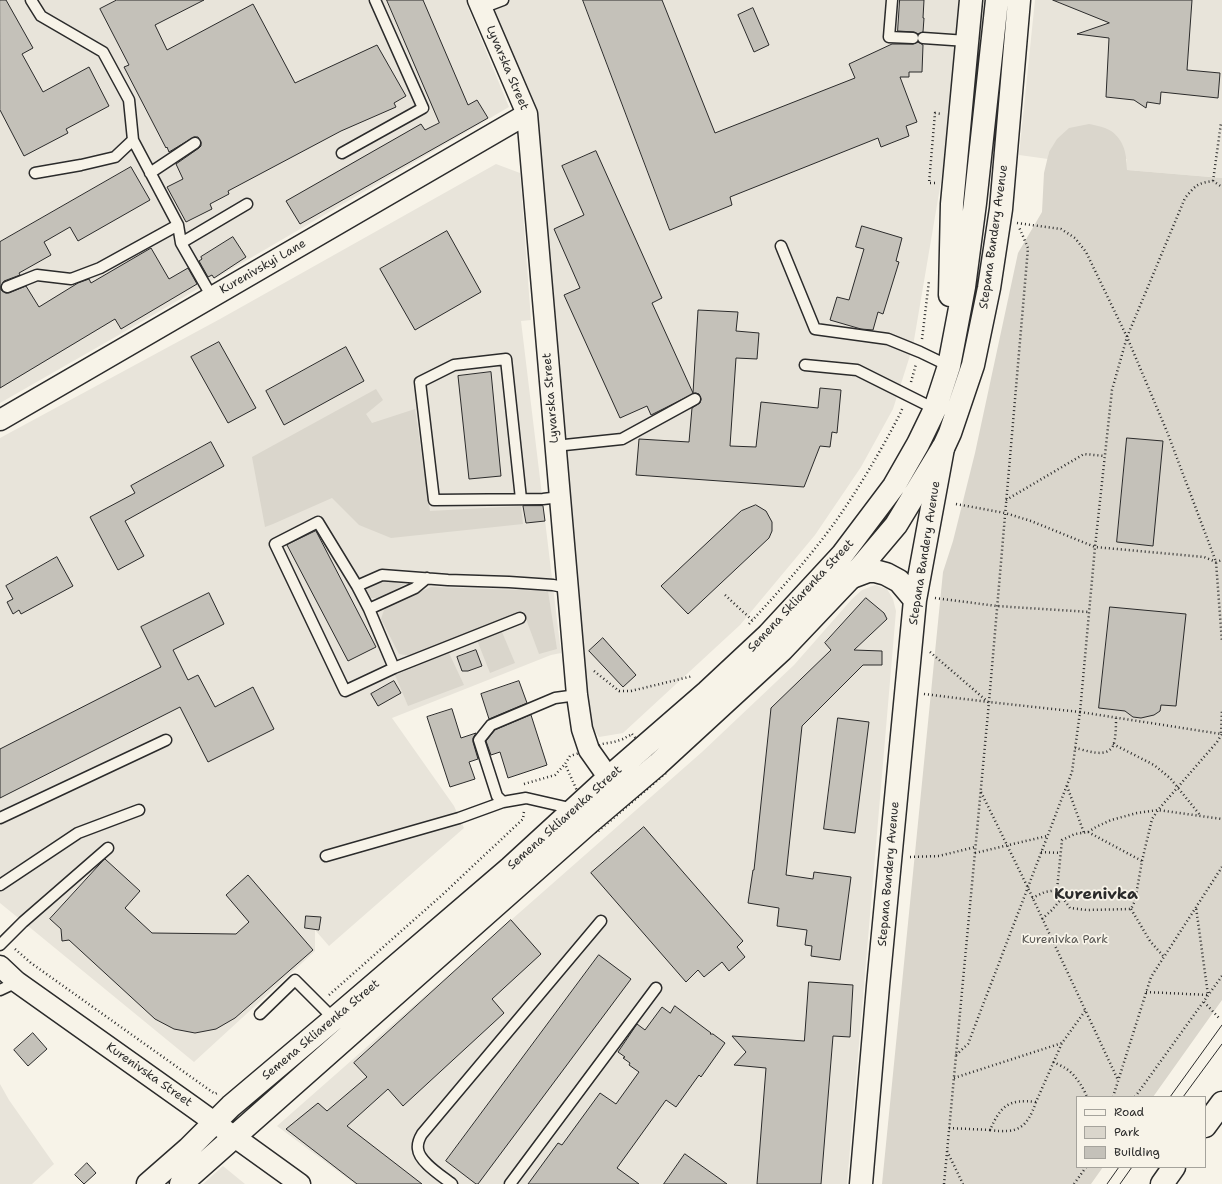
<!DOCTYPE html>
<style>
body{margin:0}
#map{position:relative;width:1222px;height:1184px;overflow:hidden;background:#f7f3e8;font-family:"Shantell Sans",sans-serif}
canvas{display:block}
.legend{position:absolute;left:1076px;top:1096px;width:130px;height:72px;box-sizing:border-box;background:#f7f3e8;border:1px solid #a5a39c;margin:0;padding:5px 7px;list-style:none;font-size:12px;color:#2b2b2b}
.legend li{display:flex;align-items:center;gap:8px;height:20px}
.legend b{width:20px;border:1px solid #a5a39c}
</style>
<div id="map">
<canvas width="1222" height="1184"></canvas>
<ul class="legend">
<li><b style="height:5px;background:#f7f3e8"></b>Road</li>
<li><b style="height:11px;background:#dad6cc"></b>Park</li>
<li><b style="height:11px;background:#c4c1b9"></b>Building</li>
</ul>
</div>
<script>
const c = document.querySelector('canvas').getContext('2d');
c.lineJoin = 'round';
function fillPath(path, color) { c.fillStyle = color; c.fill(path, 'evenodd'); }
function stroke(path, color, width, dash) { c.strokeStyle = color; c.lineWidth = width; c.lineCap = dash ? 'butt' : 'round'; c.setLineDash(dash || []); c.stroke(path); }
function drawText(font, color, halo, rows, align = 'center') {
  c.font = font + ' "Shantell Sans",sans-serif'; c.lineWidth = 3.5; c.setLineDash([]); c.textBaseline = 'middle'; c.strokeStyle = halo; c.fillStyle = color; for (const [text, x, y, turn = 0] of rows) {
    c.save(); c.translate(x, y); c.rotate((+turn || 0) * Math.PI / 180); c.textAlign = isNaN(turn) ? turn : align; if (halo) c.strokeText(text, 0, 0); c.fillText(text, 0, 0); c.restore();
  }
}
const built = new Path2D(`
 M 0,0 L 477,0 L 467,5 L 509,107 L 117,336 L 0,403 Z
 M 489,0 L 960,0 L 949,133 L 938,199 L 913,346 L 893,409 L 861,467 L 815,535 L 740,625 L 623,733 L 599,737 L 586,719 L 540,158 Z
 M 1035,0 L 1222,0 L 1222,178 L 1127,170 L 1127,159 L 1049,152 L 1048,159 L 1019,155 Z
 M 496,164 L 520,173 L 531,320 L 521,321 L 561,653 L 551,655 L 392,718 L 454,806 L 464,828 L 329,946 L 315,930 L 315,951 L 194,1062 L 0,903 L 0,438 L 220,319 Z
 M 875,585 L 887,589 L 893,599 L 896,611 L 847,1184 L 355,1184 L 277,1126 L 702,752 L 794,665 L 852,599 L 862,590 Z
 M 0,1084 L 9,1100 L 54,1164 L 32,1184 L 0,1184 Z
 M 223,1166 L 245,1184 L 203,1184 Z`);
const green = new Path2D(`
 M 1089,124 C 1094,125 1100,126 1105,128 C 1123,135 1127,153 1127,170 L 1222,178 L 1222,1000 L 1153,1097 L 1077,1097 L 1077,1167 L 1103,1167 L 1091,1184 L 882,1184 L 943,572 L 953,541 L 975,453 L 1018,253 L 1042,212 L 1044,173 L 1049,152 L 1057,139 L 1069,128 Z
 M 376,389 L 383,400 L 366,414 L 372,423 L 415,409 L 430,511 L 521,506 L 523,524 L 391,538 L 359,525 L 332,498 L 273,524 L 265,527 L 252,457 Z
 M 381,580 L 405,584 L 380,598 L 371,598 L 366,588 L 369,584 Z
 M 431,587 L 548,591 L 557,649 L 539,654 L 523,611 L 412,656 L 399,654 L 381,619 L 385,607 Z
 M 502,632 L 515,663 L 490,673 L 477,640 Z
 M 449,653 L 464,685 L 408,706 L 395,675 Z`);
const building = new Path2D(`
 M 0,0 L 6,0 L 33,48 L 22,54 L 43,92 L 89,67 L 109,106 L 66,129 L 68,133 L 24,156 L 0,110 Z
 M 117,0 L 204,0 L 155,25 L 167,50 L 253,4 L 295,83 L 377,45 L 406,96 L 394,103 L 396,107 L 341,131 L 228,191 L 229,194 L 210,204 L 212,209 L 186,222 L 167,187 L 183,179 L 176,164 L 199,148 L 201,146 L 201,142 L 198,137 L 194,137 L 169,152 L 167,147 L 166,148 L 124,67 L 129,65 L 100,9 Z
 M 387,0 L 423,0 L 468,105 L 477,100 L 488,118 L 300,224 L 286,201 L 421,124 L 425,130 L 439,123 Z
 M 583,0 L 662,0 L 715,133 L 855,78 L 849,64 L 892,44 L 913,44 L 918,42 L 923,45 L 922,72 L 909,72 L 909,77 L 900,77 L 917,122 L 906,126 L 909,136 L 881,147 L 878,138 L 730,197 L 732,205 L 670,230 Z
 M 900,0 L 924,0 L 923,18 L 924,18 L 923,32 L 918,34 L 914,32 L 898,31 Z
 M 1053,0 L 1192,0 L 1187,70 L 1220,73 L 1218,98 L 1161,92 L 1160,104 L 1147,102 L 1146,108 L 1134,100 L 1106,97 L 1109,38 L 1077,34 L 1109,23 Z
 M 753,8 L 769,45 L 754,52 L 738,15 Z
 M 596,151 L 662,298 L 652,303 L 693,393 L 698,310 L 738,312 L 736,331 L 759,333 L 757,359 L 736,358 L 730,446 L 756,447 L 761,402 L 818,408 L 820,388 L 841,390 L 837,433 L 832,432 L 830,447 L 820,446 L 804,487 L 636,475 L 639,439 L 689,442 L 692,408 L 700,403 L 701,399 L 699,394 L 695,393 L 651,415 L 647,406 L 620,418 L 564,295 L 580,288 L 554,229 L 584,215 L 562,166 Z
 M 131,167 L 150,200 L 78,241 L 70,227 L 44,242 L 51,255 L 19,273 L 20,275 L 4,281 L 1,286 L 1,290 L 6,293 L 9,293 L 26,286 L 39,307 L 78,283 L 89,279 L 91,283 L 151,248 L 169,279 L 188,268 L 197,284 L 121,329 L 115,319 L 0,388 L 0,242 Z
 M 862,226 L 902,238 L 896,261 L 899,262 L 883,314 L 878,312 L 873,330 L 861,329 L 830,320 L 837,297 L 849,300 L 864,249 L 856,247 Z
 M 447,231 L 481,292 L 415,330 L 380,269 Z
 M 233,237 L 246,257 L 214,278 L 212,275 L 208,277 L 199,261 L 202,259 L 201,257 Z
 M 219,342 L 256,408 L 228,423 L 191,357 Z
 M 346,347 L 364,381 L 284,425 L 266,391 Z
 M 491,372 L 501,476 L 469,479 L 458,376 Z
 M 1127,438 L 1163,441 L 1153,546 L 1117,542 Z
 M 211,442 L 224,466 L 125,521 L 144,556 L 118,570 L 90,517 L 135,493 L 131,486 Z
 M 756,505 L 766,511 L 772,522 L 772,531 L 769,538 L 688,614 L 661,586 L 741,511 Z
 M 543,506 L 545,521 L 526,523 L 523,506 Z
 M 316,531 L 376,647 L 348,661 L 287,545 Z
 M 57,557 L 73,586 L 21,614 L 19,610 L 13,614 L 7,602 L 13,599 L 6,586 Z
 M 209,593 L 224,624 L 173,650 L 188,680 L 198,675 L 215,707 L 253,687 L 274,729 L 208,762 L 180,707 L 0,798 L 0,749 L 161,667 L 141,627 Z
 M 866,598 L 884,613 L 887,619 L 854,650 L 882,651 L 882,665 L 863,665 L 802,726 L 786,875 L 813,879 L 814,872 L 851,877 L 840,960 L 811,956 L 812,946 L 805,945 L 807,930 L 777,926 L 779,908 L 748,903 L 753,870 L 754,870 L 771,708 L 831,650 L 825,643 Z
 M 1110,607 L 1186,614 L 1176,706 L 1161,705 L 1160,711 L 1154,715 L 1141,718 L 1133,717 L 1125,711 L 1099,708 Z
 M 603,638 L 636,675 L 623,687 L 589,651 Z
 M 476,650 L 482,666 L 468,671 L 462,671 L 457,657 Z
 M 394,681 L 401,693 L 378,706 L 371,694 Z
 M 519,681 L 527,703 L 489,719 L 481,694 Z
 M 452,709 L 461,738 L 476,733 L 473,738 L 473,742 L 478,759 L 469,762 L 475,779 L 450,787 L 427,717 Z
 M 531,715 L 547,765 L 508,778 L 500,752 L 491,755 L 486,741 L 495,730 Z
 M 838,718 L 869,722 L 855,833 L 824,829 Z
 M 644,827 L 743,941 L 737,947 L 745,957 L 729,971 L 722,962 L 704,977 L 698,970 L 686,982 L 591,873 Z
 M 105,859 L 140,891 L 125,908 L 152,933 L 236,934 L 249,922 L 226,895 L 248,875 L 313,950 L 235,1018 L 216,1029 L 195,1033 L 174,1029 L 155,1019 L 69,940 L 62,941 L 61,929 L 50,919 Z
 M 306,916 L 321,917 L 319,930 L 305,928 Z
 M 511,920 L 541,954 L 492,999 L 504,1013 L 403,1106 L 388,1089 L 347,1126 L 422,1184 L 357,1184 L 286,1129 L 318,1103 L 327,1111 L 367,1077 L 354,1063 Z
 M 599,955 L 631,979 L 478,1184 L 476,1184 L 446,1161 Z
 M 809,982 L 853,985 L 850,1037 L 833,1036 L 821,1184 L 757,1184 L 766,1068 L 734,1065 L 746,1052 L 732,1036 L 804,1041 Z
 M 675,1006 L 711,1033 L 710,1034 L 713,1034 L 725,1043 L 701,1077 L 699,1075 L 676,1107 L 666,1100 L 617,1168 L 639,1184 L 528,1184 L 558,1143 L 562,1145 L 600,1093 L 616,1104 L 639,1072 L 629,1065 L 630,1063 L 623,1058 L 625,1057 L 618,1052 L 637,1024 L 645,1030 L 662,1007 L 670,1013 Z
 M 33,1033 L 47,1049 L 28,1066 L 14,1050 Z
 M 685,1154 L 727,1184 L 664,1184 Z
 M 87,1163 L 96,1173 L 84,1184 L 75,1175 Z`);
const path = new Path2D(`
 M 1213,181 L 1221,123
 M 935,183 L 929,183 L 935,113 L 942,114
 M 1017,223 L 1061,229 L 1075,238 L 1086,252 L 1127,337 L 1168,434 L 1216,562 L 1222,642
 M 922,339 L 929,281
 M 911,382 L 916,364
 M 1006,500 L 1084,454 L 1105,456
 M 956,504 L 1005,513 L 1031,521 L 1095,547 L 1204,557 L 1216,562 L 1222,560
 M 725,595 L 752,620
 M 935,598 L 997,606 L 1089,612
 M 749,624 C 781,589 813,554 840,515 C 862,483 881,450 899,416 L 903,407
 M 930,652 L 988,702
 M 594,671 L 619,691 L 631,691 L 693,676
 M 924,694 L 989,702 L 1080,712 L 1095,547 L 1112,390 L 1127,337 L 1185,198 C 1195,186 1197,183 1213,181 L 1222,187
 M 632,734 L 666,773 L 596,833 L 565,764 L 570,756 L 589,750 L 602,744 L 614,742 L 623,739 Z
 M 1113,744 L 1154,765 L 1170,778 L 1200,815
 M 1075,748 C 1086,750 1106,759 1113,746 C 1116,739 1116,725 1116,718
 M 524,784 L 555,775 L 565,764
 M 1067,786 L 1084,833
 M 981,792 L 1028,888 L 1118,1080
 M 1088,832 L 1142,861 L 1135,901 L 1131,909 L 1087,910 L 1070,908 L 1057,890 L 1062,840 L 1075,834 Z
 M 1088,832 L 1096,827 L 1111,820 L 1137,813 L 1158,810 L 1222,819
 M 1041,852 L 1061,853
 M 975,853 L 1047,836
 M 910,857 L 939,856 L 975,847
 M 1142,861 L 1152,819 L 1158,810 L 1217,742 L 1222,734
 M 1032,898 L 1045,892 L 1057,890
 M 1131,909 L 1150,941 L 1164,957
 M 1042,919 L 1052,910 L 1062,898
 M 15,949 L 31,963 L 215,1094 L 217,1093
 M 1146,992 L 1208,995 L 1196,907
 M 329,995 L 441,896 L 523,819 L 524,811
 M 1204,1002 L 1219,1018
 M 956,1055 L 968,1044 L 1072,772 L 1080,712 L 1221,734 L 1222,709
 M 1053,1062 C 1057,1064 1062,1066 1065,1068 C 1075,1074 1083,1087 1087,1097
 M 954,1078 L 1062,1043 L 1085,1011
 M 1113,1097 L 1151,977 L 1222,867
 M 1135,1097 L 1222,976
 M 949,1128 L 990,1130 C 1001,1105 1009,1099 1036,1102 L 1062,1043
 M 990,1130 C 1018,1134 1027,1128 1036,1102
 M 947,1151 L 963,1184
 M 944,1184 L 989,702 L 1028,248 L 1019,227
 M 1074,1184 L 1086,1167`);
const service = new Path2D(`
 M 31,0 L 41,16 L 103,52 L 129,100 L 133,140 L 178,225 L 181,243 L 212,297
 M 892,0 L 889,37 L 913,38
 M 482,8 L 503,0
 M 923,38 L 967,41
 M 342,153 L 423,108 L 375,0
 M 35,173 L 81,165 L 115,157 L 133,140
 M 150,173 L 195,143
 M 181,243 L 247,204
 M 781,246 L 815,329 L 888,339 L 920,352 L 949,366
 M 7,287 L 37,275 L 71,279 L 100,268 L 178,225
 M 805,365 L 857,370 L 935,409
 M 555,446 L 622,439 L 695,399
 M 521,499 L 506,359 L 454,365 L 420,382 L 434,500 L 543,499 L 560,497
 M 357,586 L 382,575 L 448,580 L 509,582 L 553,585 L 568,588
 M 369,609 L 415,588 L 427,578
 M 394,668 L 345,691 L 275,544 L 318,522 L 357,586 L 369,609 L 394,668 L 520,618
 M 574,809 L 526,798 L 503,802 L 497,796 L 479,740 L 491,725 L 555,698 L 577,695
 M 0,818 L 166,740
 M 326,856 L 459,818 L 503,802
 M 0,885 L 78,833 L 139,810
 M 0,945 L 23,922 L 108,848
 M 0,990 L 17,982
 M 260,1014 L 295,980 L 334,1019
 M 452,1184 C 442,1176 419,1162 418,1149 C 417,1143 419,1139 422,1134 L 601,921
 M 510,1184 L 656,988`);
const minor = new Path2D(`
 M 478,0 L 527,114 L 577,695 L 582,729 L 589,750 L 618,791
 M 0,420 L 527,114
 M 0,966 L 17,982 L 193,1107 L 300,1184`);
const secondary = new Path2D(`
 M 852,577 L 868,571 L 875,571 L 886,574 L 899,581 L 915,600
 M 1205,1126 L 1222,1103
 M 861,1184 L 878,986 L 915,600 L 943,448
 M 1162,1184 L 1174,1167`);
const primary = new Path2D(`
 M 950,295 L 952,204 L 971,0
 M 148,1184 L 188,1149 L 231,1106 L 334,1019 L 510,868 L 608,778 L 707,692 L 768,635 L 842,555 L 894,486 L 918,444 L 935,409 L 949,366 L 964,287 L 975,203 L 997,0
 M 181,1184 L 591,821 L 658,764 L 782,650 L 858,570 L 896,525 L 944,446 L 950,433 L 973,365 L 989,288 L 1001,209 L 1019,0`);
const tram = new Path2D(`
 M 1170,1097 L 1222,1025
 M 1183,1097 L 1222,1044
 M 1107,1184 L 1119,1167
 M 1120,1184 L 1132,1167`);
const streetNames = [
 ["Lyvarska Street",507,68,67],
 ["Stepana Bandery Avenue",994,237,-82],
 ["Kurenivskyi Lane",263,267,-30],
 ["Lyvarska Street",551,398,-95],
 ["Stepana Bandery Avenue",925,553,-81],
 ["Semena Skliarenka Street",801,596,-47],
 ["Semena Skliarenka Street",565,818,-42],
 ["Stepana Bandery Avenue",889,874,-85],
 ["Semena Skliarenka Street",321,1030,-40],
 ["Kurenivska Street",149,1075,35]
];
const parkNames = [
 ["Kurenivka Park",1065,940]
];
const districtNames = [
 ["Kurenivka",1096,895]
];
fillPath(built, '#e8e4da');
fillPath(green, '#dad6cc');
fillPath(building, '#c4c1b9');
stroke(building, '#2b2b2b', 1);
stroke(service, '#2b2b2b', 13);
stroke(minor, '#2b2b2b', 23);
stroke(secondary, '#2b2b2b', 25);
stroke(primary, '#2b2b2b', 25);
stroke(path, '#2b2b2b', 2.5, [1, 3]);
stroke(service, '#f7f3e8', 10);
stroke(minor, '#f7f3e8', 20);
stroke(secondary, '#f7f3e8', 22);
stroke(primary, '#f7f3e8', 22);
stroke(tram, '#2b2b2b', 1);
drawText('12px', '#2b2b2b', '#f7f3e8', streetNames);
drawText('12px', '#575653', '#f7f3e8', parkNames);
drawText('bold 16px', '#2b2b2b', '#f7f3e8', districtNames);
</script>
